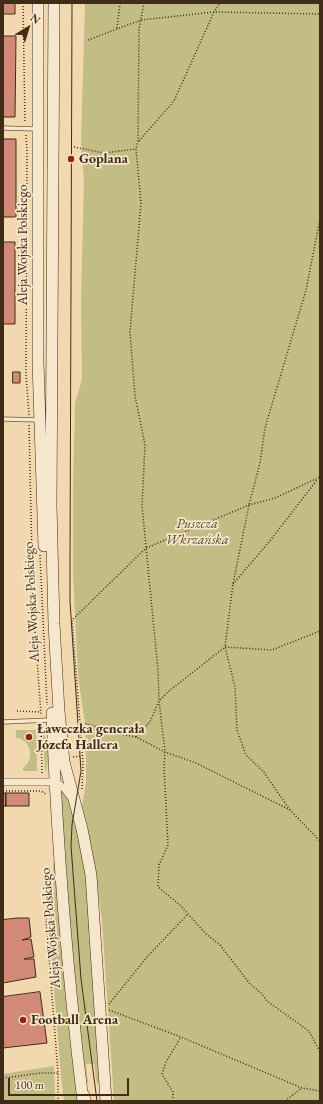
<!DOCTYPE html>
<meta charset="utf-8">
<style>
body{margin:0}
#map{position:relative;width:323px;height:1104px;overflow:hidden;background:#f1d8af;font-family:"EB Garamond",serif}
canvas{display:block}
.frame{position:absolute;inset:0;border:4px solid #412d17;pointer-events:none}
.north{position:absolute;left:8px;top:8px;width:40px;height:40px;-webkit-text-stroke:3px #f6e6cb;paint-order:stroke;rotate:38deg;font-size:11px;font-weight:700;line-height:16px;text-align:center;color:#412d17}
.north::after{content:'';display:block;margin:auto;width:14px;height:18px;background:#412d17;clip-path:polygon(50% 0,100% 100%,50% 72%,0 100%)}
.scale{position:absolute;left:8px;top:1078px;width:121px;height:18px;box-sizing:border-box;border:2px solid #412d17;border-top:0;padding-left:5px;font-size:12px;line-height:14px;white-space:nowrap;color:#412d17;-webkit-text-stroke:3px #f6e6cb;paint-order:stroke}
</style>
<div id="map">
<canvas width="323" height="1104"></canvas>
<div class="frame"></div>
<div class="north">N</div>
<div class="scale">100 m</div>
</div>
<script>
const c = document.querySelector('canvas').getContext('2d');
c.lineJoin = 'round';
function fillPath(path, color) { c.fillStyle = color; c.fill(path, 'evenodd'); }
function stroke(path, color, width, dash) { c.strokeStyle = color; c.lineWidth = width; c.lineCap = dash ? 'butt' : 'round'; c.setLineDash(dash || []); c.stroke(path); }
function drawText(font, color, halo, rows, align = 'center') {
  c.font = font + ' "EB Garamond",serif'; c.lineWidth = 3.5; c.setLineDash([]); c.textBaseline = 'middle'; c.strokeStyle = halo; c.fillStyle = color; for (const [text, x, y, turn = 0] of rows) {
    c.save(); c.translate(x, y); c.rotate((+turn || 0) * Math.PI / 180); c.textAlign = isNaN(turn) ? turn : align; if (halo) c.strokeText(text, 0, 0); c.fillText(text, 0, 0); c.restore();
  }
}
const green = new Path2D(`
 M 85,3 L 320,3 L 320,1101 L 114,1101 L 102,920 L 94,863 L 82,806 L 86,783 L 86,757 L 85,724 L 78,675 L 73,574 L 73,490 L 75,403 L 82,379 L 81,302 L 84,179 L 81,145 Z
 M 16,730 L 36,730 L 37,771 L 23,771 L 23,768 C 35,761 31,738 16,738 Z
 M 43,734 C 49,739 50,765 45,772 Z
 M 60,788 L 65,791 L 75,822 L 85,861 L 99,1083 L 97,1084 L 94,1064 L 86,1064 L 88,1083 L 86,1083 L 73,970 Z
 M 56,861 L 79,1101 L 64,1101 L 61,1076 L 49,925 L 54,892 L 53,863 Z
 M 54,1066 L 55,1101 L 3,1101 L 3,1074 Z`);
const building = new Path2D(`
 M 3,3 L 15,3 L 15,14 L 3,14 Z
 M 3,36 L 16,36 L 15,117 L 3,117 Z
 M 3,139 L 16,139 L 16,217 L 3,217 Z
 M 3,242 L 15,242 L 15,324 L 3,324 Z
 M 13,372 L 20,372 L 20,383 L 13,383 Z
 M 3,793 L 6,793 L 6,806 L 3,806 Z
 M 6,793 L 29,793 L 29,806 L 6,806 Z
 M 17,918 L 29,918 L 31,937 L 22,940 L 31,939 L 34,957 L 24,959 L 34,959 L 36,977 L 3,983 L 3,920 Z
 M 40,992 L 47,1043 L 3,1048 L 3,997 Z`);
const path = new Path2D(`
 M 23,3 L 25,123
 M 144,3 L 139,29 L 138,141 L 136,149 L 141,203 L 130,332 L 135,396 L 145,445 L 142,506 L 158,670 L 159,701 L 165,752 L 164,767 L 168,845 L 159,865 L 158,887 L 181,906 L 205,933 L 220,945 L 250,984 L 261,993 L 267,1001 L 309,1031 L 320,1052
 M 117,28 L 120,3
 M 88,40 L 141,20 L 214,12 L 320,14
 M 26,135 L 27,149 L 26,374 L 29,415
 M 139,141 L 174,101 L 214,12 L 220,3
 M 74,147 L 104,153 L 135,149
 M 29,425 L 33,602 L 41,715
 M 40,555 L 47,705
 M 233,584 L 269,542 L 317,480
 M 17,711 L 41,712
 M 80,722 L 120,734 L 136,737 L 165,752 L 196,763 L 290,810 L 320,841
 M 41,727 L 42,773
 M 136,737 L 150,722 L 159,701 L 169,691 L 225,647 L 272,650 L 320,631
 M 73,757 L 82,756
 M 82,789 L 83,763 L 72,620 L 146,548 L 249,505 L 275,498 L 320,477
 M 3,791 L 41,791 L 46,794
 M 290,810 L 263,771 L 246,755 L 237,730 L 235,687 L 225,647 L 233,584 L 249,505 L 260,463 L 265,428 L 306,290 L 320,219
 M 52,892 L 46,919 L 58,1073 L 58,1101
 M 109,1004 L 147,957 L 188,914
 M 109,1010 L 181,1037 L 302,1088 L 320,1091
 M 3,1078 L 41,1073 L 58,1073
 M 173,1101 L 173,1092 L 162,1074 L 166,1062 L 181,1037
 M 285,1101 L 302,1088`);
const lane = new Path2D(`
 M 3,128 L 37,129
 M 3,419 L 38,420
 M 3,722 L 50,720
 M 87,1093 L 89,1101`);
const street = new Path2D(`
 M 3,782 L 55,782 L 64,788 L 70,796`);
const secondary = new Path2D(`
 M 38,3 L 38,362 L 44,546
 M 54,3 L 51,505 L 54,624 L 59,711 L 64,762 L 82,829 L 91,875 L 106,1101
 M 52,713 C 57,843 67,972 83,1101`);
const tram = new Path2D(`
 M 72,3 L 70,564 L 70,601 L 81,771 L 72,825 L 71,846 L 81,979 L 97,1101`);
const markers = [
 [71,159,4,"#8f2418"],
 [29,737,4,"#8f2418"],
 [23,1020,4,"#8f2418"]
];
const poiNames = [
 ["Goplana",79,159],
 ["Ławeczka generała",37,729],
 ["Józefa Hallera",37,745],
 ["Football Arena",31,1020]
];
const streetNames = [
 ["Aleja Wojska Polskiego",23,245,-90],
 ["Aleja Wojska Polskiego",32,602,-93],
 ["Aleja Wojska Polskiego",51,928,-95]
];
const parkNames = [
 ["Puszcza",197,524],
 ["Wkrzańska",197,540]
];
fillPath(green, '#c2bc85');
fillPath(building, '#d18a78');
stroke(building, '#412d17', 1);
stroke(lane, '#6d583d', 5);
stroke(street, '#6d583d', 8);
stroke(secondary, '#412d17', 12);
stroke(path, '#412d17', 1.5, [1, 2]);
stroke(lane, '#f6e6cb', 3.5);
stroke(street, '#f6e6cb', 7);
stroke(secondary, '#f6e6cb', 11);
stroke(tram, '#412d17', 1);
for (const [x, y, r, color] of markers) { const dot = new Path2D(); dot.arc(x, y, r, 0, 2 * Math.PI); c.fillStyle = color; c.fill(dot); stroke(dot, '#f6e6cb', 1.5); }
drawText('bold 14px', '#412d17', '#f6e6cb', poiNames, 'left');
drawText('14px', '#412d17', '#f6e6cb', streetNames);
drawText('italic 14px', '#5b4a2d', '#f6e6cb', parkNames);
</script>
